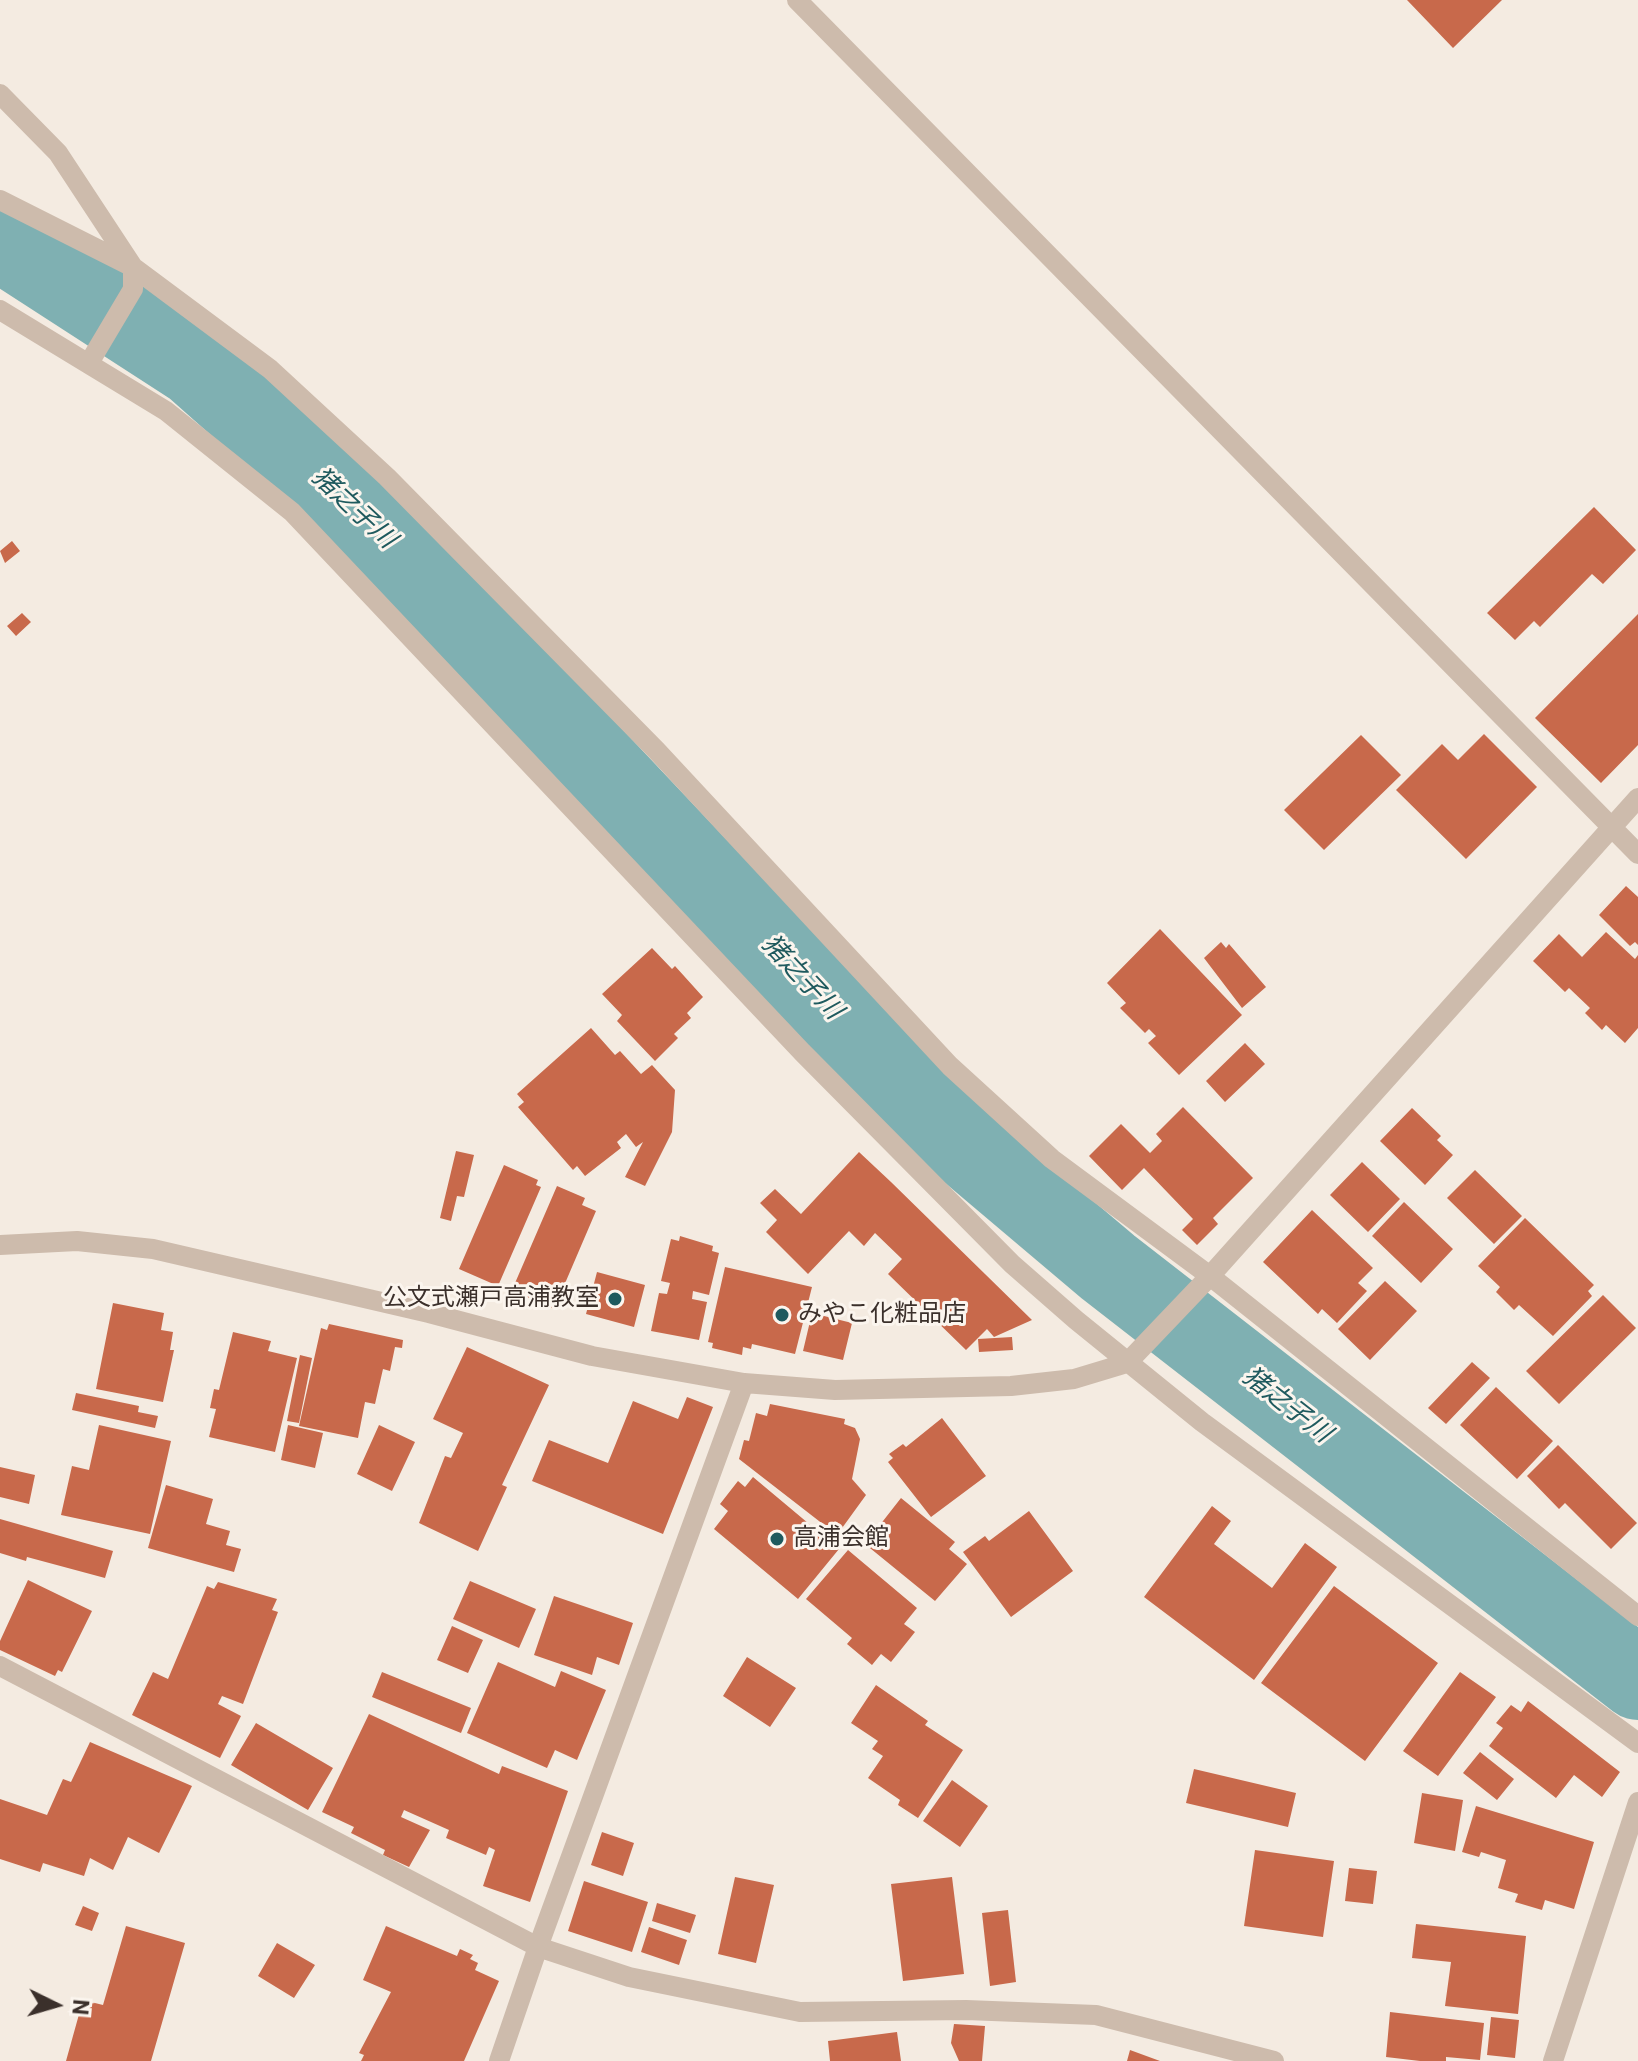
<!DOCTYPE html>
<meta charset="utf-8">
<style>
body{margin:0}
#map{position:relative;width:1638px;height:2061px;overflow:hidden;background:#f4ebe1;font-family:Roboto,sans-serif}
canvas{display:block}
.north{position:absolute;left:16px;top:1965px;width:80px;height:80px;-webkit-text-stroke:6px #fbf5ee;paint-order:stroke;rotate:95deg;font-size:22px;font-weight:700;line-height:32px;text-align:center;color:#3b302b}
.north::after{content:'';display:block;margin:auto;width:28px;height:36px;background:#3b302b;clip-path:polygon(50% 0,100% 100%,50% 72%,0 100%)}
</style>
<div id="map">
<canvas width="1638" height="2061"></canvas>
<div class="north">N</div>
</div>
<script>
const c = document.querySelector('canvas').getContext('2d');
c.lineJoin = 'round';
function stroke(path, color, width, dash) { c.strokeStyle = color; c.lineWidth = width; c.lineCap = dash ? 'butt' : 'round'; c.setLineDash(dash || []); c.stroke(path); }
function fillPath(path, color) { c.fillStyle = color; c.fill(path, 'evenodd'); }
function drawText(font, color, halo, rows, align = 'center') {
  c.font = font + ' Roboto,"Noto Sans JP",sans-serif'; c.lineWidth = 6; c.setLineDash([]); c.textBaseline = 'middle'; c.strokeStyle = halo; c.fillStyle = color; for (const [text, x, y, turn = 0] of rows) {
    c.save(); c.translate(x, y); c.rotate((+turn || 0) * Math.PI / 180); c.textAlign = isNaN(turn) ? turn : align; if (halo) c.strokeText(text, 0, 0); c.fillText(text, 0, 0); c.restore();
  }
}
const river = new Path2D(`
 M 0,240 L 195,366 L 367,519 L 940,1125 L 1108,1267 L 1638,1679`);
const building = new Path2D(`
 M 1407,0 L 1502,0 L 1453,48 Z
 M 1594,507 L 1636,550 L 1603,584 L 1592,574 L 1540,627 L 1534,621 L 1515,640 L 1487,613 Z
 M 12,541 L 20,551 L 5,563 L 0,551 Z
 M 22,613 L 31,622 L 16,636 L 7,626 Z
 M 1638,614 L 1638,745 L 1601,783 L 1535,718 Z
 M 1484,734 L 1537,787 L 1466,859 L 1396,790 L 1442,744 L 1458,760 Z
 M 1361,735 L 1401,775 L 1324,850 L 1284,810 Z
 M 1626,886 L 1638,897 L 1638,945 L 1635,942 L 1630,946 L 1599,915 Z
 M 1160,929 L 1242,1015 L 1179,1075 L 1148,1043 L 1156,1036 L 1149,1029 L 1145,1033 L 1120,1008 L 1126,1003 L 1107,983 Z
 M 1606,932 L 1635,959 L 1638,955 L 1638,1028 L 1625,1043 L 1606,1025 L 1602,1030 L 1585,1013 L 1590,1008 L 1569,988 L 1565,992 L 1533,961 L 1559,934 L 1582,957 Z
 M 1221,942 L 1226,948 L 1229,944 L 1266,987 L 1242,1008 L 1204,958 Z
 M 652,948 L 672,969 L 675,966 L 703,997 L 687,1013 L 691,1018 L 674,1034 L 678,1038 L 655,1061 L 617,1021 L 622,1015 L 602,994 Z
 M 591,1028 L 615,1055 L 620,1051 L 641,1074 L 652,1065 L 675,1090 L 672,1132 L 645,1186 L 625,1177 L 643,1142 L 636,1147 L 626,1134 L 617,1142 L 621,1148 L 585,1176 L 577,1166 L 573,1170 L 518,1107 L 524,1102 L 517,1094 Z
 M 1245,1043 L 1265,1064 L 1225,1102 L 1206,1081 Z
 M 1183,1107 L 1253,1178 L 1213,1218 L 1218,1224 L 1197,1245 L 1182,1230 L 1193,1219 L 1144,1168 L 1122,1190 L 1089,1156 L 1121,1124 L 1150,1153 L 1162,1141 L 1156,1134 Z
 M 1412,1108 L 1441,1136 L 1437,1140 L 1453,1155 L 1425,1185 L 1380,1141 Z
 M 456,1151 L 474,1155 L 464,1197 L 457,1196 L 451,1221 L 440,1218 Z
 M 859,1152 L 891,1182 L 1032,1320 L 994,1337 L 987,1329 L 966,1350 L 888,1274 L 902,1259 L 875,1233 L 864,1246 L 849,1231 L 808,1274 L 766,1232 L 777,1220 L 760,1203 L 775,1189 L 801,1214 Z
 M 1362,1162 L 1400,1199 L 1368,1232 L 1330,1195 Z
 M 504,1165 L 538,1180 L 536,1185 L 541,1187 L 498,1286 L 459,1269 Z
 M 1475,1170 L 1522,1216 L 1494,1244 L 1447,1198 Z
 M 557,1186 L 585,1198 L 582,1205 L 596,1211 L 554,1309 L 512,1290 Z
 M 1404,1202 L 1453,1249 L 1421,1283 L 1372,1236 Z
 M 1312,1210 L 1373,1268 L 1358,1283 L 1367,1291 L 1337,1323 L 1322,1309 L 1318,1314 L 1263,1262 Z
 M 1525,1218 L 1594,1285 L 1588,1291 L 1592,1296 L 1553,1336 L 1519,1305 L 1514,1310 L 1496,1292 L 1500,1287 L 1478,1266 Z
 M 680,1236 L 713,1246 L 712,1251 L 719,1253 L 709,1295 L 693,1291 L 692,1299 L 707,1302 L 699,1340 L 651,1331 L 659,1293 L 667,1294 L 670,1283 L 661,1281 L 671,1239 L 679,1241 Z
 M 725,1267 L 812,1287 L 795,1354 L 752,1344 L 751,1349 L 743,1347 L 742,1355 L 712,1348 L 713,1343 L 708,1342 Z
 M 597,1272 L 645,1285 L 634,1327 L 586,1314 Z
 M 1385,1281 L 1417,1311 L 1370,1360 L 1338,1329 Z
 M 1603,1295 L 1636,1328 L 1559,1404 L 1526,1371 Z
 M 113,1303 L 164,1313 L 161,1330 L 173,1332 L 170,1350 L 174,1350 L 163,1402 L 96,1389 Z
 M 812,1313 L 852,1323 L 843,1360 L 803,1351 Z
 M 329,1324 L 403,1340 L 402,1348 L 395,1347 L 390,1371 L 383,1369 L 375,1404 L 365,1402 L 358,1438 L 299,1426 L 321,1328 L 327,1330 Z
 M 233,1332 L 271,1341 L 268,1351 L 297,1358 L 275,1452 L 209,1437 L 216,1409 L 210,1408 L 214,1389 L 219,1390 Z
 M 1012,1337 L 1013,1350 L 979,1352 L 978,1339 Z
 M 467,1347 L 549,1385 L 502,1485 L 507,1487 L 478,1551 L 419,1523 L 445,1456 L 451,1458 L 463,1433 L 433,1419 Z
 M 300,1355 L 312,1358 L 299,1423 L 287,1421 Z
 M 1472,1362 L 1490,1378 L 1446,1424 L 1428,1408 Z
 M 1496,1387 L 1553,1441 L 1517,1479 L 1460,1425 Z
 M 76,1393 L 139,1406 L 138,1412 L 158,1416 L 155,1428 L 72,1410 Z
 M 687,1397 L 713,1407 L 663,1534 L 532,1481 L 549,1440 L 608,1463 L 633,1401 L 678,1419 Z
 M 770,1404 L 845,1419 L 844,1424 L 855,1428 L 860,1439 L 852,1479 L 866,1495 L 837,1535 L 739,1459 L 744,1440 L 749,1441 L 756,1413 L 767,1416 Z
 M 942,1418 L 986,1476 L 931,1517 L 888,1462 L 893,1458 L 889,1454 L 903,1444 L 906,1447 Z
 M 99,1425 L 171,1441 L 150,1534 L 61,1515 L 72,1466 L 89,1470 Z
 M 288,1425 L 323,1433 L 315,1468 L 281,1460 Z
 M 379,1425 L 415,1442 L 392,1491 L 357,1474 Z
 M 1558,1445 L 1637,1523 L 1611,1549 L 1565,1503 L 1559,1509 L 1527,1476 Z
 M 0,1467 L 35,1475 L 29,1504 L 0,1497 Z
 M 753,1477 L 839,1549 L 798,1599 L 714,1529 L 728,1511 L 720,1504 L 738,1481 L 745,1487 Z
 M 166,1485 L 213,1499 L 206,1524 L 230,1531 L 226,1545 L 241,1549 L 234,1572 L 148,1548 Z
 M 901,1498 L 955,1542 L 949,1549 L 967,1564 L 935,1601 L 865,1544 Z
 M 1212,1506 L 1231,1521 L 1214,1544 L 1272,1588 L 1305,1543 L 1337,1567 L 1254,1680 L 1144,1597 Z
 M 1029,1511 L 1073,1571 L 1011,1617 L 963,1552 L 985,1536 L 989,1541 Z
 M 0,1519 L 113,1551 L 105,1578 L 27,1557 L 26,1561 L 0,1553 Z
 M 848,1550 L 917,1608 L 904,1624 L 915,1632 L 891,1662 L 881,1654 L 872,1665 L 847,1644 L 852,1638 L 806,1599 Z
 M 28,1580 L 92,1611 L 62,1672 L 58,1670 L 55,1676 L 0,1650 L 0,1641 Z
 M 470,1581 L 536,1609 L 519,1648 L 453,1619 Z
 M 218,1582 L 277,1599 L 272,1610 L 278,1612 L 243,1704 L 222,1696 L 218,1704 L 241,1716 L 220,1758 L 132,1715 L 153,1672 L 168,1679 L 207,1586 L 214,1589 Z
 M 1334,1586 L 1438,1663 L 1365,1761 L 1261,1683 Z
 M 554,1596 L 633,1623 L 619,1665 L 597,1657 L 592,1675 L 534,1655 Z
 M 452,1626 L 483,1640 L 468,1673 L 437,1660 Z
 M 747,1657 L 796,1688 L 770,1727 L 723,1696 Z
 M 498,1662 L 555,1687 L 561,1671 L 606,1690 L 577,1760 L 555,1750 L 547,1768 L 467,1733 Z
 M 382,1672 L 471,1708 L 461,1733 L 372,1697 Z
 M 1460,1672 L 1496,1697 L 1438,1776 L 1403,1751 Z
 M 876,1685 L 928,1721 L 925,1725 L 963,1750 L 918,1818 L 898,1805 L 900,1800 L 868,1778 L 883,1756 L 872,1749 L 878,1741 L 851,1723 Z
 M 1528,1701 L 1620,1772 L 1602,1797 L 1574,1775 L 1556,1798 L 1489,1746 L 1503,1728 L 1496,1723 L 1511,1705 L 1521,1712 Z
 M 369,1714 L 499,1774 L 502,1766 L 568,1791 L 530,1902 L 483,1886 L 495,1850 L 489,1847 L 486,1855 L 446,1838 L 449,1830 L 404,1810 L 401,1817 L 430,1830 L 409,1867 L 383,1855 L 385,1850 L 351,1833 L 354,1827 L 322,1812 Z
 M 256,1723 L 333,1768 L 308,1810 L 231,1765 Z
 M 90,1742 L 192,1786 L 159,1853 L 128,1837 L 113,1870 L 90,1858 L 84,1876 L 43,1863 L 40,1872 L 0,1859 L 0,1799 L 47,1815 L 63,1779 L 71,1782 Z
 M 1480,1752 L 1514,1779 L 1497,1800 L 1463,1773 Z
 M 1194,1769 L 1296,1793 L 1288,1827 L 1186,1803 Z
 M 952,1780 L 988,1806 L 960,1847 L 923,1821 Z
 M 1422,1793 L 1463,1800 L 1455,1851 L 1414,1843 Z
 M 1476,1806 L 1594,1842 L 1574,1909 L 1545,1900 L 1542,1910 L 1515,1902 L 1518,1894 L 1498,1888 L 1506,1860 L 1481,1852 L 1479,1857 L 1462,1852 Z
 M 602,1832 L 634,1843 L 623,1876 L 591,1865 Z
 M 1255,1850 L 1334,1861 L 1323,1937 L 1244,1926 Z
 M 1349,1868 L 1377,1871 L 1373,1904 L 1345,1901 Z
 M 735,1877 L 774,1885 L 756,1963 L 718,1954 Z
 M 952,1877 L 964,1974 L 903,1981 L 891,1884 Z
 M 584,1881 L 648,1902 L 632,1952 L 568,1931 Z
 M 657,1903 L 696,1915 L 690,1933 L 652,1921 Z
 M 83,1906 L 99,1913 L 92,1931 L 75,1925 Z
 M 1008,1910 L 1016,1982 L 990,1986 L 982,1913 Z
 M 1416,1924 L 1526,1936 L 1518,2014 L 1445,2006 L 1451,1962 L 1412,1958 Z
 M 126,1926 L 185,1943 L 151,2061 L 66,2061 L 83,2000 L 103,2005 Z
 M 386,1926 L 457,1956 L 460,1949 L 473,1955 L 470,1959 L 478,1963 L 475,1970 L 499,1981 L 464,2061 L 361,2061 L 364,2055 L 359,2053 L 391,1992 L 363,1980 Z
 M 649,1927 L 687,1940 L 679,1965 L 641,1952 Z
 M 277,1943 L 315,1965 L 294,1998 L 258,1976 Z
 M 1390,2012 L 1484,2023 L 1480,2060 L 1446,2057 L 1446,2061 L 1420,2061 L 1386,2057 Z
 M 1491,2017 L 1519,2020 L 1515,2058 L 1487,2055 Z
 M 954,2024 L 985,2026 L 982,2061 L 959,2061 L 951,2043 Z
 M 897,2032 L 901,2061 L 830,2061 L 828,2041 Z
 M 1130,2050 L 1160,2061 L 1127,2061 Z`);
const minor = new Path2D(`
 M 797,0 L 1638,854
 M 0,94 L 58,153 L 133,267 L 133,289 L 89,363
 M 0,200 L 133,267 L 270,369 L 387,477 L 657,751 L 950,1066 L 1052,1159 L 1210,1276 L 1638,1616
 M 0,310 L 166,411 L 292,512 L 802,1052 L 1012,1264 L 1076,1320 L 1202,1422 L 1638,1743
 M 0,1245 L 77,1241 L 153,1249 L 429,1313 L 592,1356 L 744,1383 L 835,1390 L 1011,1386 L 1074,1379 L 1127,1363 L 1210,1276 L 1638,798
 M 0,1666 L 538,1947 L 744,1383
 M 499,2061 L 538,1947 L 629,1977 L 800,2012 L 966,2010 L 1096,2015 L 1274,2061
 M 1553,2061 L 1638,1802`);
const markers = [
 [615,1299,8,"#1f5a5e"],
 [782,1315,8,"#1f5a5e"],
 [777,1539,8,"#1f5a5e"]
];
const poiNames = [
 ["公文式瀬戸高浦教室",599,1299,"right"],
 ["みやこ化粧品店",798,1315],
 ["高浦会館",793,1539]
];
const waterNames = [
 ["猪之子川",353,509,43],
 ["猪之子川",801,978,47],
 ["猪之子川",1286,1406,38]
];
stroke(river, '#7fb0b2', 82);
fillPath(building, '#c8694b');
stroke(minor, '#cdbbac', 20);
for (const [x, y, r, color] of markers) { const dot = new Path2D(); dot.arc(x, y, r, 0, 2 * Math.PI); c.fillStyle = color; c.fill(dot); stroke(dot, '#fbf5ee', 3); }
drawText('24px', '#3b302b', '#fbf5ee', poiNames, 'left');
drawText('italic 26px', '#1f5a5e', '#fbf5ee', waterNames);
</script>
